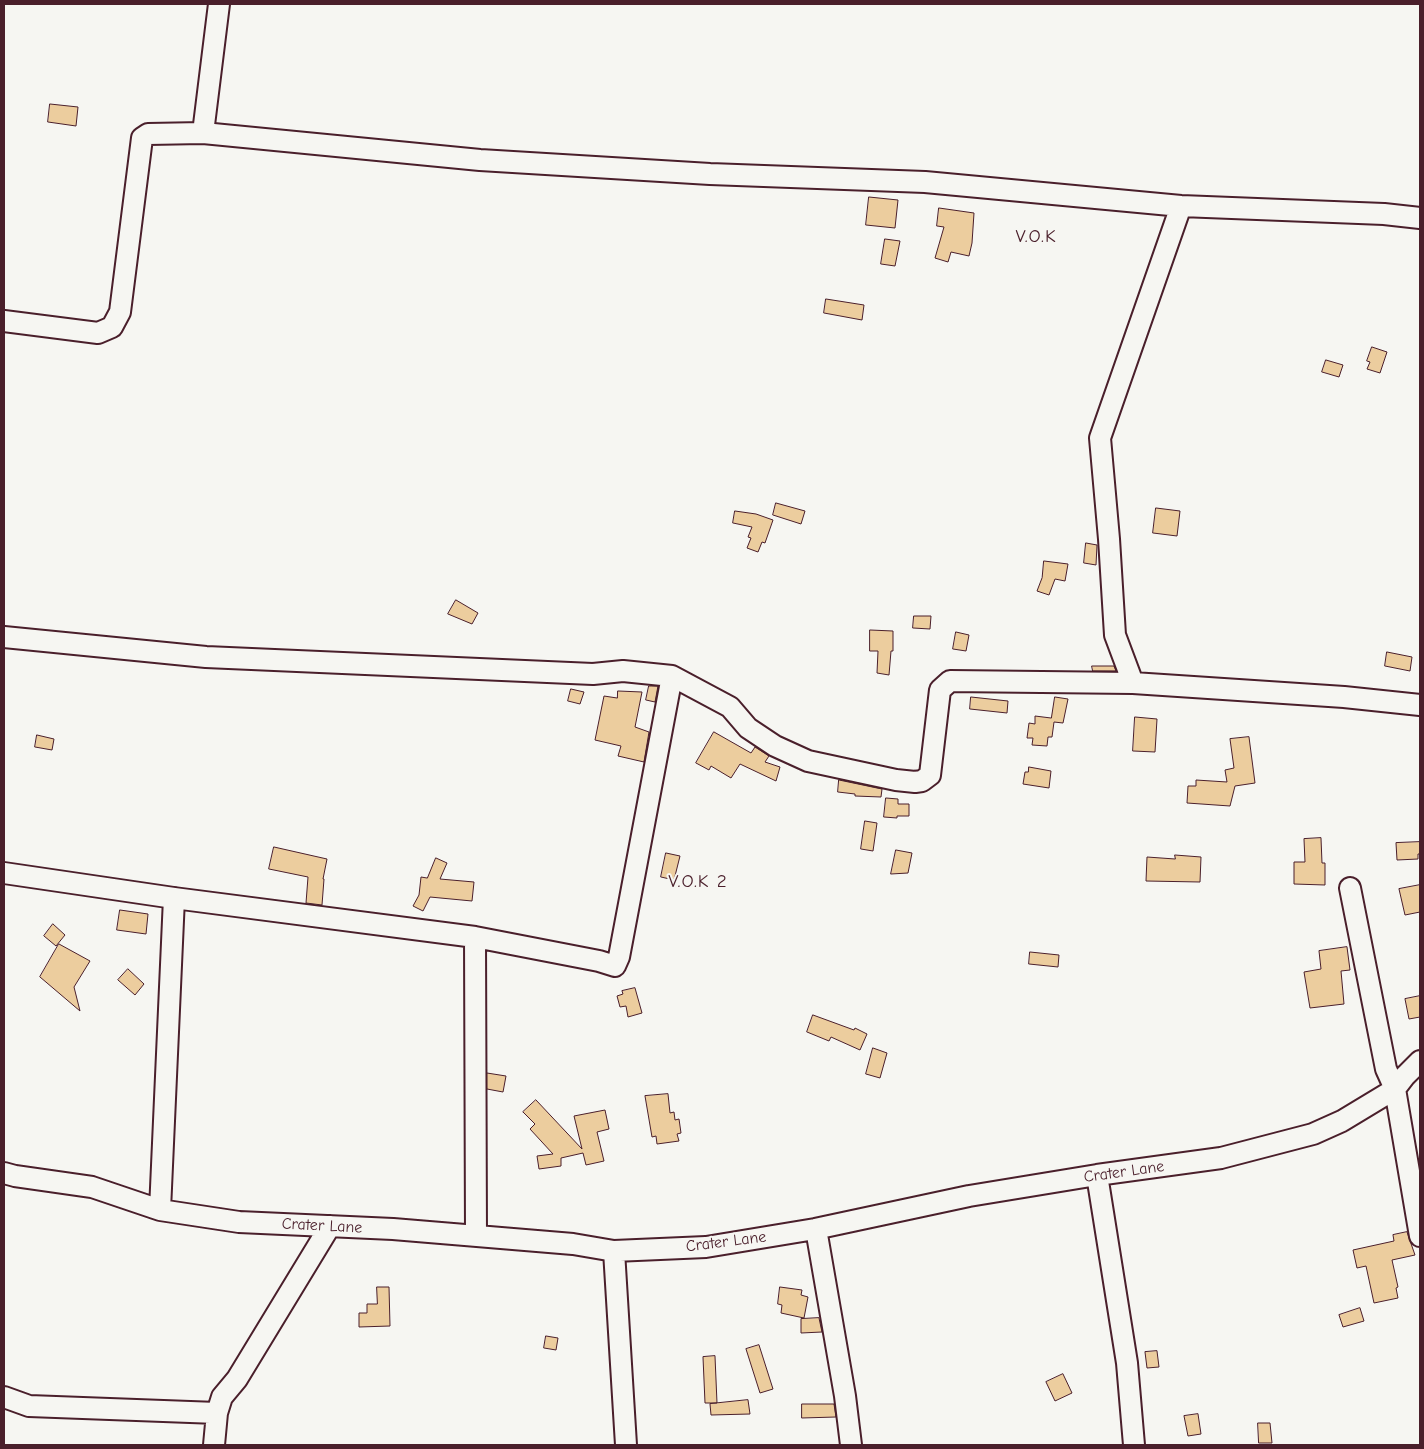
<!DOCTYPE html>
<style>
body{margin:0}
#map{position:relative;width:1424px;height:1449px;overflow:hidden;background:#f6f6f2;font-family:"Comic Neue",sans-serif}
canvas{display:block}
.frame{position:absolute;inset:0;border:5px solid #4a1f2b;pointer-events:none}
</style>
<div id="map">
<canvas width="1424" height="1449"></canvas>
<div class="frame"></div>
</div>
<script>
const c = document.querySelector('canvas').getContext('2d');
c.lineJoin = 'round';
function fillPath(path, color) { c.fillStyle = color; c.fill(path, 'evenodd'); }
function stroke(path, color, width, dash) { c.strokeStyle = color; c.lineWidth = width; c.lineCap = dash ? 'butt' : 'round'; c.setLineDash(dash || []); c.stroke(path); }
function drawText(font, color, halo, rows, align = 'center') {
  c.font = font + ' "Comic Neue",sans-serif'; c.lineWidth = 4; c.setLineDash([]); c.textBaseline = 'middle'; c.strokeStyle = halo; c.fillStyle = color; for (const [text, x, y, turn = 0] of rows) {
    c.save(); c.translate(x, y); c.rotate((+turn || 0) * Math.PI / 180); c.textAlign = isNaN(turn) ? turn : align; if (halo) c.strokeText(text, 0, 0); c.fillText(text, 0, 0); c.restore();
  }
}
const building = new Path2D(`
 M 50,104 L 78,107 L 76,126 L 48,122 Z
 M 869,197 L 898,200 L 895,228 L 866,225 Z
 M 939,208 L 974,213 L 972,243 L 969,256 L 951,252 L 948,262 L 935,258 L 944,227 L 937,226 Z
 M 885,239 L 900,241 L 895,266 L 881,264 Z
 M 826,299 L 864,305 L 862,320 L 824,313 Z
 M 1372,347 L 1387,352 L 1380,373 L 1367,369 L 1370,362 L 1367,361 Z
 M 1326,360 L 1343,365 L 1339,377 L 1322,372 Z
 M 776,503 L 805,511 L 801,524 L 773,515 Z
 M 1156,508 L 1180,511 L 1177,536 L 1153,533 Z
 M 735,511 L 756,514 L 773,520 L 765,543 L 762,542 L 758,552 L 747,548 L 751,538 L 748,537 L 752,527 L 733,523 Z
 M 1086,543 L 1097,545 L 1096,565 L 1084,563 Z
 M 1044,561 L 1068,564 L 1065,581 L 1055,579 L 1049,595 L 1037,591 L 1042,578 Z
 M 456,600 L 478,613 L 472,624 L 448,614 Z
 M 914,616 L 931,616 L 930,629 L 913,628 Z
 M 870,630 L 893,631 L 893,651 L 891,651 L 889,675 L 877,673 L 878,651 L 870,651 Z
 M 956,632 L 969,635 L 966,651 L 953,649 Z
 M 1387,652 L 1412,657 L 1410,671 L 1385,666 Z
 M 1092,666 L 1114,666 L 1116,671 L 1093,671 Z
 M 649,686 L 658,686 L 655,702 L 646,700 Z
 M 571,689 L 584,692 L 580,704 L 568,701 Z
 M 618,691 L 642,692 L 635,727 L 649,732 L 644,762 L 618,756 L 621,746 L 595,740 L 604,696 L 617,698 Z
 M 971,697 L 1008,701 L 1007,713 L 970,709 Z
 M 1055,697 L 1068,699 L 1063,723 L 1054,722 L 1052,737 L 1048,737 L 1047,746 L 1032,745 L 1033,738 L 1027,738 L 1029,723 L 1035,724 L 1035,716 L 1051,718 Z
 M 1135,717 L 1157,719 L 1155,752 L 1133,751 Z
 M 714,732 L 751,753 L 755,747 L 769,756 L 765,762 L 780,767 L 776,781 L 740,764 L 731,778 L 711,766 L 709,770 L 696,763 Z
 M 37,735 L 54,739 L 52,750 L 35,747 Z
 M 1249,737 L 1255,783 L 1235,786 L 1230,806 L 1187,803 L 1188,786 L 1196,786 L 1196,780 L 1227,782 L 1225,770 L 1234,768 L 1230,739 Z
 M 1029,767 L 1051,771 L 1049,788 L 1023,784 L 1025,772 L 1028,772 Z
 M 839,780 L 882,789 L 881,797 L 855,796 L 855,794 L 838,792 Z
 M 886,798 L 898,799 L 898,804 L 909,804 L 909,816 L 897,816 L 897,818 L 884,817 Z
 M 865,821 L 877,823 L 873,851 L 861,849 Z
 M 1321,838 L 1322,863 L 1325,863 L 1325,885 L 1294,884 L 1294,862 L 1305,862 L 1304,839 Z
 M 1420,842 L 1420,854 L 1418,854 L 1418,859 L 1397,860 L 1396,843 Z
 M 274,847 L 327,859 L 323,879 L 324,879 L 322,905 L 306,903 L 308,877 L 269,869 Z
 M 896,850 L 912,853 L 908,873 L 891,874 Z
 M 666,853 L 680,856 L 674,880 L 661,877 Z
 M 1175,855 L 1201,857 L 1200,882 L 1146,881 L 1147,857 L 1175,859 Z
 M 436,858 L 447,863 L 440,879 L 474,882 L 472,901 L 430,897 L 423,911 L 413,906 L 419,895 L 421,877 L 427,878 Z
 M 1420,885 L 1420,912 L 1405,915 L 1399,889 Z
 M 120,910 L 148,914 L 146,934 L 117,930 Z
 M 53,924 L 65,935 L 56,946 L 44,936 Z
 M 59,944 L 90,961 L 74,987 L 80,1011 L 40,977 Z
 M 1347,947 L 1350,970 L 1341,971 L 1344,1004 L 1310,1008 L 1304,972 L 1321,969 L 1319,951 Z
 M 1030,952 L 1059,955 L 1058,967 L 1029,964 Z
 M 128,969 L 144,984 L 135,995 L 118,980 Z
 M 635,988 L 642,1013 L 628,1017 L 626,1006 L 620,1007 L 617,996 L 623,994 L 622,991 Z
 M 1420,996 L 1420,1017 L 1409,1019 L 1405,999 Z
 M 813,1015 L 854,1030 L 855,1028 L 867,1034 L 860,1050 L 831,1037 L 829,1041 L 807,1032 Z
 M 873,1048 L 887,1053 L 880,1078 L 866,1074 Z
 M 487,1073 L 506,1076 L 503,1092 L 487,1089 Z
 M 668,1094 L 670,1113 L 674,1112 L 675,1120 L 679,1119 L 681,1133 L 677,1134 L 679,1141 L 657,1144 L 656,1136 L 652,1137 L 645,1096 Z
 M 536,1100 L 582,1149 L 574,1116 L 605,1110 L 609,1129 L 597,1132 L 604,1161 L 586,1165 L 583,1153 L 561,1158 L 561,1166 L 539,1169 L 537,1156 L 553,1154 L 530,1129 L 535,1124 L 523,1112 Z
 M 1407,1232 L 1415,1255 L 1392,1260 L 1398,1287 L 1396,1288 L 1398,1298 L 1374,1303 L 1366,1266 L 1357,1268 L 1353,1250 L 1394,1241 L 1393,1235 Z
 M 377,1287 L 389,1287 L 390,1326 L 359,1327 L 359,1313 L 367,1313 L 367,1304 L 377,1304 Z
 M 780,1287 L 802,1290 L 801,1295 L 808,1297 L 804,1318 L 781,1313 L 782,1305 L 778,1304 Z
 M 1360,1308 L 1364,1321 L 1343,1327 L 1339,1315 Z
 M 819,1318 L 822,1332 L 801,1333 L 801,1319 Z
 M 546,1336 L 558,1338 L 556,1350 L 544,1348 Z
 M 759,1345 L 773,1389 L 760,1393 L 746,1349 Z
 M 1157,1351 L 1159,1367 L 1147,1368 L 1145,1352 Z
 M 715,1356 L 717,1403 L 705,1403 L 703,1357 Z
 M 1063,1374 L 1072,1393 L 1055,1401 L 1046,1382 Z
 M 748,1400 L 750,1414 L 711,1415 L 710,1404 Z
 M 802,1404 L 834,1404 L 836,1417 L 802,1418 Z
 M 1198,1414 L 1201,1434 L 1188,1436 L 1184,1416 Z
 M 1258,1423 L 1270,1423 L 1272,1443 L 1259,1443 Z`);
const minor = new Path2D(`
 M 203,133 L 219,4
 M 4,321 L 98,333 L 112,327 L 120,312 L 142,138 L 148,134 L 203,133 L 480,160 L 710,174 L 925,182 L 1181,206 L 1384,214 L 1420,218
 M 4,637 L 206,657 L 593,674 L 623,671 L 672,676 L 730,707 L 748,728 L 775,746 L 808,761 L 896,780 L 915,782 L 922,781 L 930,775 L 940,690 L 950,681 L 1133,683 L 1344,697 L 1420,705
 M 1133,683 L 1115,635 L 1109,539 L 1100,438 L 1181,206
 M 4,873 L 174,898 L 475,937 L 599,961 L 615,966 L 619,957 L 672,676
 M 1350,888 L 1386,1069 L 1395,1089 L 1420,1236
 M 475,937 L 476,1236
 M 4,1173 L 15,1176 L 92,1187 L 160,1210 L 239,1222 L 393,1229 L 573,1244 L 614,1251 L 706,1247 L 815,1229 L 969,1196 L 1097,1175 L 1221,1158 L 1313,1134 L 1342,1121 L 1395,1089 L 1405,1076 L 1420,1061
 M 1097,1175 L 1127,1363 L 1134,1445
 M 160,1210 L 174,898
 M 816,1229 L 845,1396 L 851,1445
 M 614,1251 L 626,1445
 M 4,1397 L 29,1406 L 217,1413
 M 214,1445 L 217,1413 L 222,1397 L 237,1379 L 330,1226`);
const streetNames = [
 ["Crater Lane",1124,1172,-8],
 ["Crater Lane",322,1226,3],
 ["Crater Lane",726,1242,-7]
];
const quarterNames = [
 ["V.O.K",1036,237],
 ["V.O.K 2",698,882]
];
fillPath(building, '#eccd9e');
stroke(building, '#4a1f2b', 1);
stroke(minor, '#4a1f2b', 24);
stroke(minor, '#f6f6f2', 20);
drawText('16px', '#4a1f2b', '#f6f6f2', streetNames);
c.letterSpacing = '1px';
drawText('19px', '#4a1f2b', '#f6f6f2', quarterNames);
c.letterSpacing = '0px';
</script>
